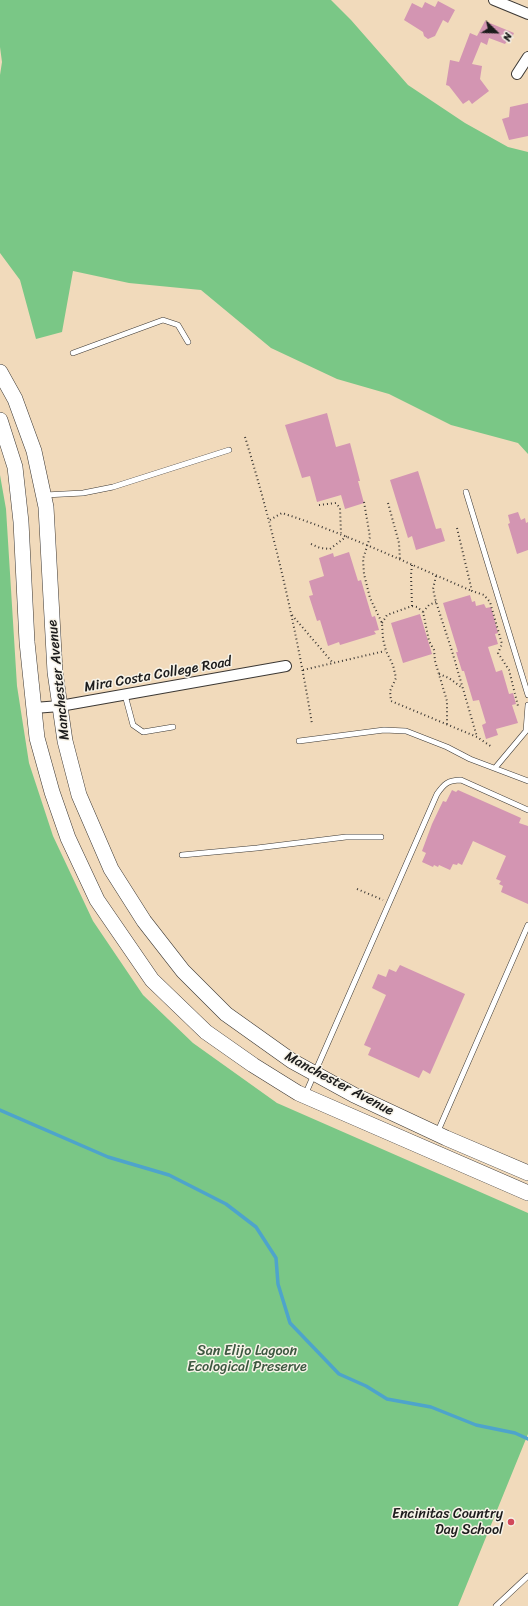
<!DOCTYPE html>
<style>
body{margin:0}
#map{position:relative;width:528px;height:1606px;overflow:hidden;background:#f1dabb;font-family:Sriracha,sans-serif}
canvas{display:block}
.north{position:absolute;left:476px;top:12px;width:40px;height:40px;-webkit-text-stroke:3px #f7f3e8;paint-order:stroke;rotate:113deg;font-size:11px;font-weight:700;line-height:16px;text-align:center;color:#1c1c1c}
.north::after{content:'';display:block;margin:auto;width:14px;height:18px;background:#1c1c1c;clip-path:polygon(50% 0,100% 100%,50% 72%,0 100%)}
</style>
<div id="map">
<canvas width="528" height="1606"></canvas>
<div class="north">N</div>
</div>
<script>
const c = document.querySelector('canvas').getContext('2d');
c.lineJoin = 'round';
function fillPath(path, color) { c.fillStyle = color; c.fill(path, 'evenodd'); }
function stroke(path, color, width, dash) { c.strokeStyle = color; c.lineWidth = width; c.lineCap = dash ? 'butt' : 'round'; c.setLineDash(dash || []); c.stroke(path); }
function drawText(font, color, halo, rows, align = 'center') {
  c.font = font + ' Sriracha,sans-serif'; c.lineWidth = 3; c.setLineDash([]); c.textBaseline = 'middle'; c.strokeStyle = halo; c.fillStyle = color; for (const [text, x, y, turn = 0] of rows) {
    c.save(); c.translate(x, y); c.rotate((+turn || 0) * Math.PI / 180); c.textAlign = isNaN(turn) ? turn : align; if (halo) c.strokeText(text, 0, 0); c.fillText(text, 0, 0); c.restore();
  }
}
const green = new Path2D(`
 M 0,0 L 331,0 L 351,20 L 408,85 L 465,123 L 508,147 L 528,152 L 528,454 L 518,443 L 451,425 L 389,394 L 337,379 L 271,348 L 201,290 L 129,283 L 73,271 L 62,332 L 36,339 L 20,280 L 0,253 L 0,75 L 2,62 L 0,47 Z
 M 0,475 L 6,509 L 17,686 L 29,763 L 53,836 L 93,921 L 143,995 L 193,1043 L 277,1103 L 528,1213 L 528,1434 L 458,1606 L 0,1606 Z`);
const stream = new Path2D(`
 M 0,1110 L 108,1157 L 169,1175 L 226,1204 L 256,1227 L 276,1258 L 278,1284 L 290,1323 L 339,1374 L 366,1386 L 387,1399 L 431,1407 L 476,1425 L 515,1433 L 528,1439`);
const building = new Path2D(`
 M 438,1 L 455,10 L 448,23 L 443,20 L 435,36 L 428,39 L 424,36 L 423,32 L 404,20 L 412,3 L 422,8 L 425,2 L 435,7 Z
 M 485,21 L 514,33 L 510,42 L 507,41 L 505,44 L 489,38 L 487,45 L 481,42 L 472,64 L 482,66 L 480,79 L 489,91 L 472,104 L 469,100 L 463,104 L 449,86 L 446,85 L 450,60 L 459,62 L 470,33 L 477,36 Z
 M 528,103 L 528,136 L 509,140 L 502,119 L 509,117 L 510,107 Z
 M 327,413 L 336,447 L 350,443 L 360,481 L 358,481 L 364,503 L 345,509 L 341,495 L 317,502 L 310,476 L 302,478 L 285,425 Z
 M 418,471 L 436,529 L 441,528 L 445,541 L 416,550 L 412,536 L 408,538 L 390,480 Z
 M 518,512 L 521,520 L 525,518 L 526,523 L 528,522 L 528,550 L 517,554 L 508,524 L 510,523 L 508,515 Z
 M 349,552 L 358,581 L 361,580 L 372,617 L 375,616 L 379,630 L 374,631 L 376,634 L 340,645 L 339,642 L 328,646 L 320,620 L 317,621 L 309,596 L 313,595 L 309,581 L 324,576 L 319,558 L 333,553 L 334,557 Z
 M 470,595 L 472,602 L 475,601 L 476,606 L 484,604 L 486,608 L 491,607 L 498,633 L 495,634 L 498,644 L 488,647 L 496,672 L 502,670 L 509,694 L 513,693 L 516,704 L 512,705 L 518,723 L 496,729 L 498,735 L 486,739 L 482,725 L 486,723 L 479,700 L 473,701 L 464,671 L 462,671 L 456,652 L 458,652 L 443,603 Z
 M 420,614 L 432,654 L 403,663 L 391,623 Z
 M 452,790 L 456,792 L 458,790 L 521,818 L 519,823 L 528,826 L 528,904 L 501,892 L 503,886 L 499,884 L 501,881 L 496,879 L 506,856 L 473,841 L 462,865 L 458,863 L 457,865 L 453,864 L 450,870 L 439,865 L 438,867 L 434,865 L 433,867 L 422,862 L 426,853 L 422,851 L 432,824 L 443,801 L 446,802 Z
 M 400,965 L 465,994 L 430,1074 L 423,1070 L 419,1078 L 368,1055 L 371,1048 L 364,1045 L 386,995 L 372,988 L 378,974 L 386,977 L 389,969 L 396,972 Z`);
const path = new Path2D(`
 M 245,437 C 274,531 296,627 312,724
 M 364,502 L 370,537 L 363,559 L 364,574 L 370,598 L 382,623 L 383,639 L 386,651 L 393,665 L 396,678 L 390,691 L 391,701 L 477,737 L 492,747
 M 388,503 L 399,543 L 400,560
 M 319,505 L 336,503 L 340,508 L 341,533
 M 270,520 L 282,513 C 347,534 409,564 472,591
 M 457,528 L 472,591 L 484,595 L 490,602 L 502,644 L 498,653 L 509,670 L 518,706
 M 311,544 L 320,548 L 330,549 L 347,536
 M 412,565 L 411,575 L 412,606
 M 436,576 L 433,589 L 436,602 L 452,651 L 477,737
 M 423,612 L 429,605 L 436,602
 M 292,615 L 333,663
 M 382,623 L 387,615 L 412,606 L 417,607 L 423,612 L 429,641 L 434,650 L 435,661 L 447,701 L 447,725
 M 303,670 L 385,651
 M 439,674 L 449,678 L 461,687
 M 357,889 L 383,900`);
const lane = new Path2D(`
 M 73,353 L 163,320 L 178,325 L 188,342
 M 466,492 L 528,695
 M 45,495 L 83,493 L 113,487 L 229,450
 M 125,695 L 133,725 L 143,732 L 173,727
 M 299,741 L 384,730 L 406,731 L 447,747 L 470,759 L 528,781
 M 495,768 L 526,731 L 528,705
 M 182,855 L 257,848 L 346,837 L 381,837
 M 305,1095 L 437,794 C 444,784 448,780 461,780 L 528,810
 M 438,1131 L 528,925
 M 496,1606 L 528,1576`);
const street = new Path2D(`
 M 494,0 L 528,14
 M 517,74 L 528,57
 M 34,708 L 60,706 L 286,666`);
const primary = new Path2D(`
 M 0,372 L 15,399 L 34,451 L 46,507 L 55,672 L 65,741 L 79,795 L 111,869 L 144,921 L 183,971 L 226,1014 L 292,1061 L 354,1095 L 446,1138 L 528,1173
 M 0,420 L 15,467 L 21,522 L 27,642 L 37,738 L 52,792 L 68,838 L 97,900 L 152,980 L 206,1032 L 253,1065 L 298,1093 L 528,1193`);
const markers = [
 [511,1522,4,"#d1495b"]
];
const streetNames = [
 ["Mira Costa College Road",158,675,-10],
 ["Manchester Avenue",59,680,-96],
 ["Manchester Avenue",339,1084,28]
];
const parkNames = [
 ["San Elijo Lagoon",247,1351],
 ["Ecological Preserve",247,1367]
];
const poiNames = [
 ["Encinitas Country",503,1514],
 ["Day School",503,1530]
];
fillPath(green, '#7ac786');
stroke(stream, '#4ea4cb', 3.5);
fillPath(building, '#d395b2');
stroke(lane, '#3c3834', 6);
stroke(street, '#3c3834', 12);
stroke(primary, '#3c3834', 16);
stroke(path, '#3c3834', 2, [1, 3]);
stroke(lane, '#fff', 5);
stroke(street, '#fff', 10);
stroke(primary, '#fff', 15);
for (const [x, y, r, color] of markers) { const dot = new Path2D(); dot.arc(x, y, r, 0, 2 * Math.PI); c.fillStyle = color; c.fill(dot); stroke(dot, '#f7f3e8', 1.5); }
drawText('14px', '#1c1c1c', '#f7f3e8', streetNames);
drawText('14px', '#3d5841', '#f7f3e8', parkNames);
drawText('14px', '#1c1c1c', '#f7f3e8', poiNames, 'right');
</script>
